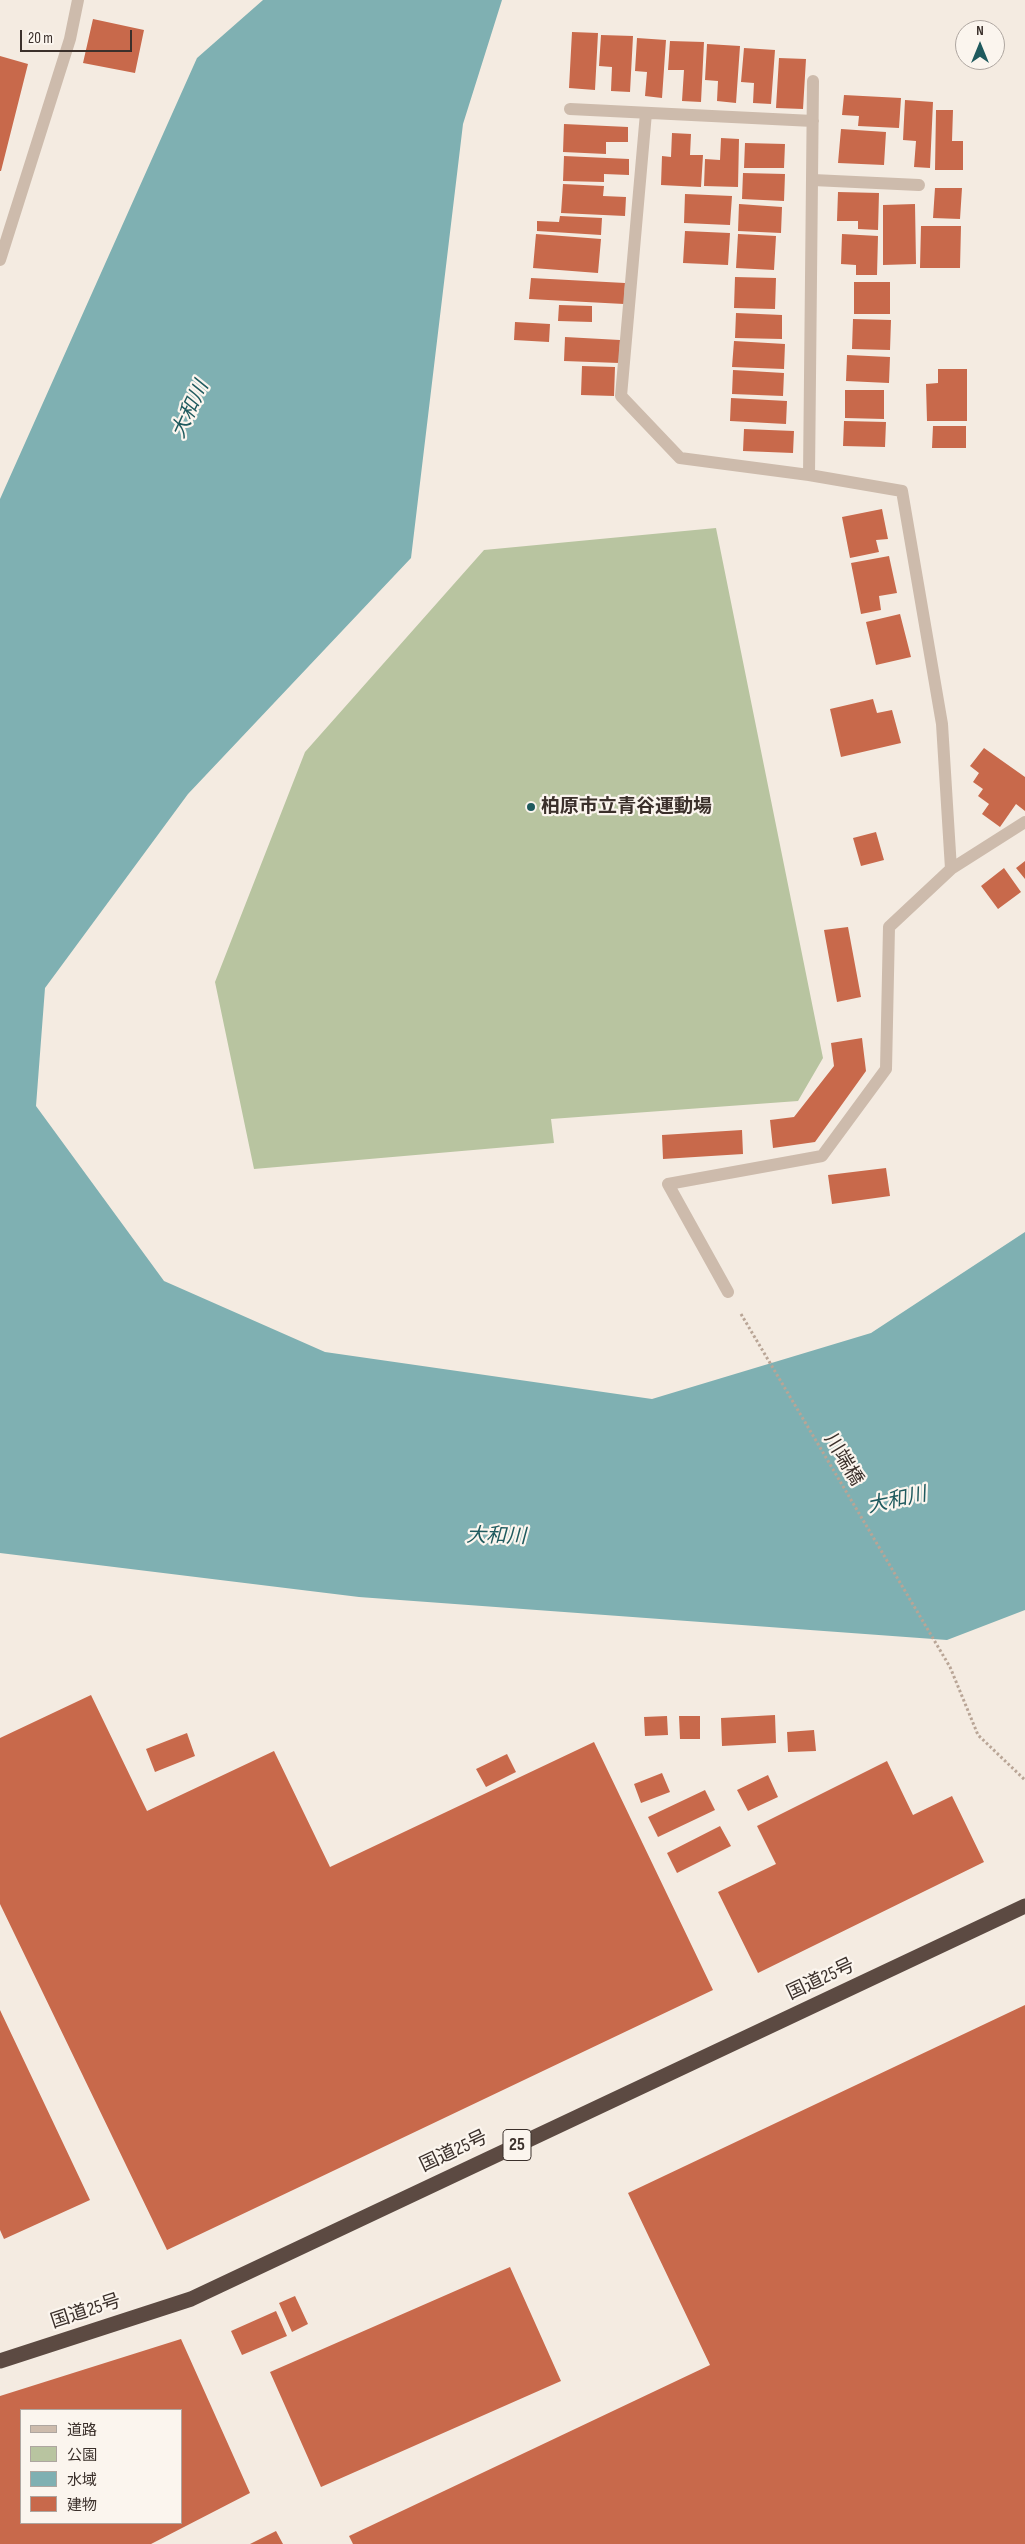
<!DOCTYPE html>
<meta charset="utf-8">
<style>
body{margin:0}
#map{position:relative;width:1025px;height:2544px;overflow:hidden;background:#f4ebe1;font-family:"Sofia Sans Condensed","Noto Sans JP",sans-serif}
canvas{display:block}
.legend{position:absolute;left:20px;top:2409px;width:162px;height:115px;box-sizing:border-box;background:#fbf5ee;border:1px solid #aea6a0;margin:0;padding:6px 9px;list-style:none;font-size:15px;color:#3b302b}
.legend li{display:flex;align-items:center;gap:10px;height:25px}
.legend b{width:25px;border:1px solid #aea6a0}
.north{position:absolute;left:955px;top:20px;width:50px;height:50px;box-sizing:border-box;background:#fbf5ee;border:1px solid #aea6a0;border-radius:50%;rotate:0deg;font-size:14px;font-weight:700;line-height:20px;text-align:center;color:#3b302b}
.north::after{content:'';display:block;margin:auto;width:18px;height:22px;background:#1f5a5e;clip-path:polygon(50% 0,100% 100%,50% 72%,0 100%)}
.scale{position:absolute;left:20px;top:30px;width:112px;height:22px;box-sizing:border-box;border:2px solid #3b302b;border-top:0;padding-left:6px;font-size:15px;line-height:18px;white-space:nowrap;color:#3b302b;-webkit-text-stroke:4px #fbf5ee;paint-order:stroke}
</style>
<div id="map">
<canvas width="1025" height="2544"></canvas>
<ul class="legend">
<li><b style="height:6px;background:#cdbbac"></b>道路</li>
<li><b style="height:14px;background:#b8c4a0"></b>公園</li>
<li><b style="height:14px;background:#7fb0b2"></b>水域</li>
<li><b style="height:14px;background:#c8694b"></b>建物</li>
</ul>
<div class="north">N</div>
<div class="scale">20 m</div>
</div>
<script>
const c = document.querySelector('canvas').getContext('2d');
c.lineJoin = 'round';
function fillPath(path, color) { c.fillStyle = color; c.fill(path, 'evenodd'); }
function stroke(path, color, width, dash) { c.strokeStyle = color; c.lineWidth = width; c.lineCap = dash ? 'butt' : 'round'; c.setLineDash(dash || []); c.stroke(path); }
function drawText(font, color, halo, rows, align = 'center') {
  c.font = font + ' "Sofia Sans Condensed","Noto Sans JP",sans-serif'; c.lineWidth = 4.5; c.setLineDash([]); c.textBaseline = 'middle'; c.strokeStyle = halo; c.fillStyle = color; for (const [text, x, y, turn = 0] of rows) {
    c.save(); c.translate(x, y); c.rotate((+turn || 0) * Math.PI / 180); c.textAlign = isNaN(turn) ? turn : align; if (halo) c.strokeText(text, 0, 0); c.fillText(text, 0, 0); c.restore();
  }
}
const green = new Path2D(`
 M 716,528 L 823,1058 L 798,1101 L 551,1119 L 554,1143 L 254,1169 L 215,982 L 305,752 L 484,550 Z`);
const water = new Path2D(`
 M 263,0 L 502,0 L 463,124 L 411,558 L 188,794 L 45,988 L 36,1106 L 164,1281 L 325,1352 L 652,1399 L 871,1333 L 1025,1232 L 1025,1610 L 947,1640 L 359,1597 L 0,1553 L 0,499 L 197,58 Z`);
const building = new Path2D(`
 M 93,19 L 144,30 L 135,73 L 83,63 Z
 M 572,32 L 598,33 L 595,90 L 569,88 Z
 M 601,35 L 633,36 L 630,92 L 611,91 L 612,67 L 599,66 Z
 M 637,38 L 666,40 L 662,98 L 645,96 L 647,72 L 635,71 Z
 M 670,41 L 704,42 L 701,102 L 682,101 L 684,70 L 668,70 Z
 M 707,44 L 740,46 L 736,103 L 717,101 L 718,81 L 705,80 Z
 M 744,48 L 775,50 L 771,104 L 753,103 L 754,83 L 741,82 Z
 M 0,56 L 28,64 L 1,171 L 0,171 Z
 M 779,58 L 806,59 L 803,109 L 776,108 Z
 M 844,95 L 901,98 L 899,128 L 858,126 L 859,116 L 842,115 Z
 M 905,100 L 933,102 L 930,168 L 914,167 L 916,141 L 903,140 Z
 M 936,110 L 953,110 L 952,141 L 963,141 L 963,170 L 935,170 Z
 M 564,124 L 628,127 L 628,142 L 606,142 L 606,154 L 563,152 Z
 M 841,129 L 886,132 L 884,165 L 838,163 Z
 M 672,133 L 691,134 L 690,155 L 703,155 L 701,187 L 661,185 L 662,156 L 671,157 Z
 M 721,138 L 739,139 L 738,187 L 704,186 L 705,159 L 720,160 Z
 M 745,143 L 785,144 L 784,168 L 744,168 Z
 M 564,156 L 629,159 L 629,175 L 604,174 L 604,182 L 563,181 Z
 M 743,173 L 785,174 L 784,201 L 742,199 Z
 M 563,184 L 604,186 L 603,196 L 626,197 L 625,216 L 561,213 Z
 M 935,188 L 962,188 L 960,219 L 933,218 Z
 M 838,192 L 879,193 L 878,230 L 858,229 L 858,221 L 837,221 Z
 M 685,194 L 732,196 L 730,225 L 684,223 Z
 M 739,204 L 782,207 L 781,233 L 738,231 Z
 M 915,204 L 916,264 L 883,265 L 883,205 Z
 M 560,216 L 602,218 L 601,235 L 537,231 L 537,221 L 559,222 Z
 M 921,226 L 961,226 L 960,268 L 920,268 Z
 M 685,231 L 730,233 L 728,265 L 683,263 Z
 M 536,234 L 601,239 L 598,273 L 533,268 Z
 M 738,234 L 776,236 L 774,270 L 736,268 Z
 M 842,234 L 878,236 L 877,275 L 856,275 L 856,265 L 841,264 Z
 M 735,277 L 776,278 L 775,309 L 734,308 Z
 M 531,278 L 625,283 L 624,304 L 529,299 Z
 M 854,282 L 890,282 L 890,314 L 854,314 Z
 M 559,305 L 592,306 L 592,322 L 558,321 Z
 M 736,313 L 782,315 L 782,339 L 735,338 Z
 M 853,319 L 891,320 L 890,350 L 852,349 Z
 M 515,322 L 550,324 L 549,342 L 514,340 Z
 M 565,337 L 620,340 L 619,363 L 564,361 Z
 M 734,341 L 785,344 L 784,369 L 732,367 Z
 M 847,355 L 890,357 L 889,383 L 846,381 Z
 M 582,366 L 615,367 L 614,396 L 581,395 Z
 M 938,369 L 967,369 L 967,421 L 927,421 L 926,384 L 938,383 Z
 M 733,370 L 784,373 L 783,396 L 732,394 Z
 M 845,390 L 884,390 L 884,419 L 845,418 Z
 M 731,398 L 787,401 L 786,424 L 730,421 Z
 M 844,421 L 886,422 L 885,447 L 843,446 Z
 M 933,426 L 966,426 L 966,448 L 932,448 Z
 M 744,429 L 794,431 L 793,453 L 743,451 Z
 M 882,509 L 888,539 L 876,540 L 879,552 L 850,558 L 842,517 Z
 M 889,556 L 897,593 L 879,596 L 881,610 L 861,614 L 851,563 Z
 M 900,614 L 911,657 L 876,665 L 866,622 Z
 M 873,699 L 877,713 L 892,710 L 901,743 L 841,757 L 830,709 Z
 M 984,748 L 1025,777 L 1025,811 L 1016,804 L 1000,827 L 982,814 L 989,804 L 978,796 L 983,789 L 973,782 L 979,773 L 970,766 Z
 M 876,832 L 884,860 L 861,866 L 853,838 Z
 M 1025,861 L 1025,879 L 1016,868 Z
 M 1004,868 L 1021,892 L 998,909 L 981,886 Z
 M 848,927 L 861,997 L 837,1002 L 824,930 Z
 M 862,1038 L 866,1071 L 815,1142 L 773,1148 L 770,1120 L 794,1117 L 834,1066 L 831,1043 Z
 M 742,1130 L 743,1154 L 663,1159 L 662,1135 Z
 M 886,1168 L 890,1196 L 832,1204 L 828,1175 Z
 M 91,1695 L 147,1811 L 274,1751 L 330,1867 L 594,1742 L 713,1990 L 167,2250 L 0,1904 L 0,1738 Z
 M 775,1715 L 776,1743 L 722,1746 L 721,1718 Z
 M 667,1716 L 668,1735 L 645,1736 L 644,1717 Z
 M 679,1716 L 700,1716 L 700,1739 L 680,1739 Z
 M 814,1730 L 816,1751 L 788,1752 L 787,1732 Z
 M 187,1733 L 195,1756 L 155,1772 L 146,1749 Z
 M 507,1754 L 516,1772 L 486,1787 L 476,1769 Z
 M 887,1761 L 913,1815 L 952,1796 L 984,1862 L 758,1973 L 718,1892 L 776,1864 L 757,1826 Z
 M 662,1773 L 670,1792 L 641,1803 L 634,1784 Z
 M 768,1775 L 778,1797 L 748,1811 L 737,1790 Z
 M 705,1790 L 715,1810 L 658,1837 L 648,1817 Z
 M 720,1826 L 731,1846 L 677,1873 L 667,1853 Z
 M 1025,2005 L 1025,2544 L 353,2544 L 349,2536 L 710,2365 L 628,2193 Z
 M 0,2010 L 90,2200 L 4,2239 L 0,2230 Z
 M 510,2267 L 561,2381 L 321,2487 L 270,2372 Z
 M 295,2296 L 308,2324 L 292,2332 L 279,2303 Z
 M 276,2311 L 287,2336 L 242,2355 L 231,2331 Z
 M 181,2339 L 250,2493 L 151,2544 L 0,2544 L 0,2396 ZM 21,2410 L 181,2410 L 181,2523 L 21,2523 Z
 M 276,2531 L 283,2544 L 250,2544 Z`);
const path = new Path2D(`
 M 741,1314 L 950,1667 L 978,1735 L 1025,1780`);
const lane = new Path2D(`
 M 813,180 L 919,185`);
const street = new Path2D(`
 M 570,109 L 813,121
 M 646,113 L 621,396 L 680,458 L 809,475 L 902,491 L 942,724 L 951,869
 M 0,260 L 70,39 L 78,0
 M 809,475 L 813,81
 M 728,1292 L 668,1184 L 822,1156 L 886,1069 L 889,927 L 951,869 L 1025,822`);
const highway = new Path2D(`
 M 0,2361 L 191,2299 L 1025,1906`);
const markers = [
 [531,807,5,"#1f5a5e"]
];
const shields = [
 [517,2145,28]
];
const shieldNames = [
 ["25",517,2145]
];
const poiNames = [
 ["柏原市立青谷運動場",541,807]
];
const streetNames = [
 ["川端橋",843,1460,59],
 ["国道25号",821,1980,-25],
 ["国道25号",454,2152,-25],
 ["国道25号",86,2312,-18]
];
const waterNames = [
 ["大和川",191,410,-65],
 ["大和川",897,1501,-12],
 ["大和川",496,1537,1]
];
fillPath(green, '#b8c4a0');
fillPath(water, '#7fb0b2');
fillPath(building, '#c8694b');
stroke(path, '#b9a596', 3, [2.5, 2.5]);
stroke(lane, '#cdbbac', 12);
stroke(street, '#cdbbac', 12);
stroke(highway, '#5c4a42', 15);
for (const [x, y, r, color] of markers) { const dot = new Path2D(); dot.arc(x, y, r, 0, 2 * Math.PI); c.fillStyle = color; c.fill(dot); stroke(dot, '#fbf5ee', 2); }
for (const [x, y, w] of shields) { const box = new Path2D(); box.roundRect(x - w / 2, y - 15.5, w, 31, 4); c.fillStyle = '#fbf5ee'; c.fill(box); stroke(box, '#3b302b', 1); }
drawText('bold 18px', '#3b302b', null, shieldNames);
drawText('bold 19px', '#3b302b', '#fbf5ee', poiNames, 'left');
drawText('19px', '#3b302b', '#fbf5ee', streetNames);
drawText('italic 20px', '#1f5a5e', '#fbf5ee', waterNames);
</script>
